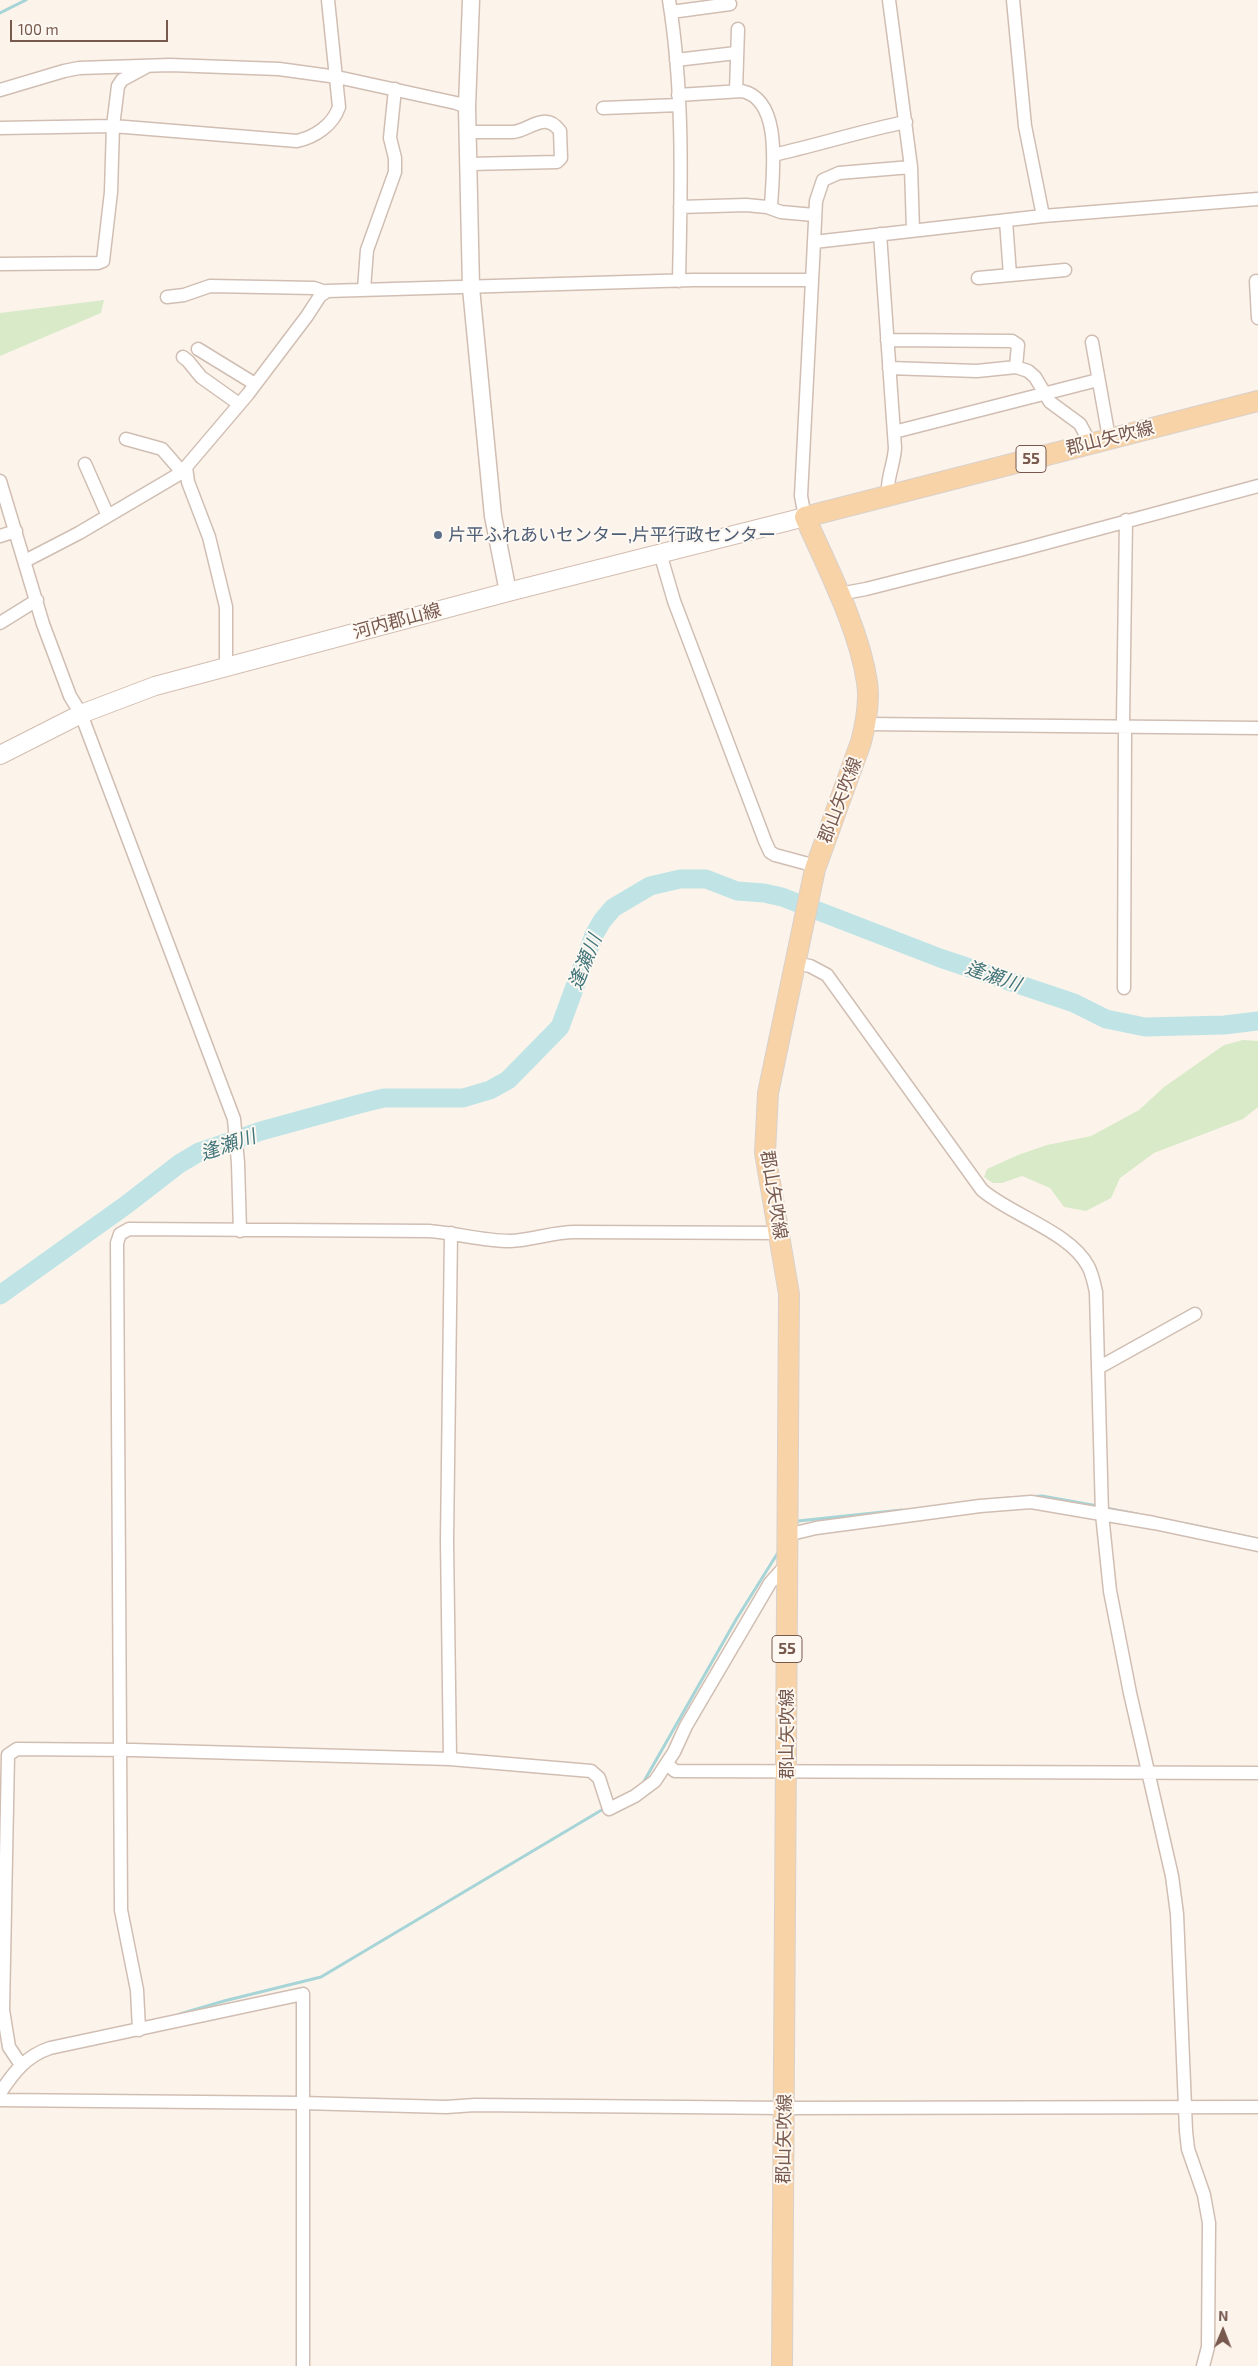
<!DOCTYPE html>
<meta charset="utf-8">
<style>
body{margin:0}
#map{position:relative;width:1258px;height:2366px;overflow:hidden;background:#fcf4eb;font-family:"Exo 2",sans-serif}
canvas{display:block}
.north{position:absolute;left:1198px;top:2306px;width:50px;height:50px;-webkit-text-stroke:4px #fef8f2;paint-order:stroke;rotate:1deg;font-size:14px;font-weight:700;line-height:20px;text-align:center;color:#77594e}
.north::after{content:'';display:block;margin:auto;width:18px;height:22px;background:#77594e;clip-path:polygon(50% 0,100% 100%,50% 72%,0 100%)}
.scale{position:absolute;left:10px;top:20px;width:158px;height:22px;box-sizing:border-box;border:2px solid #77594e;border-top:0;padding-left:6px;font-size:15px;line-height:18px;white-space:nowrap;color:#77594e;-webkit-text-stroke:4px #fef8f2;paint-order:stroke}
</style>
<div id="map">
<canvas width="1258" height="2366"></canvas>
<div class="north">N</div>
<div class="scale">100 m</div>
</div>
<script>
const c = document.querySelector('canvas').getContext('2d');
c.lineJoin = 'round';
function fillPath(path, color) { c.fillStyle = color; c.fill(path, 'evenodd'); }
function stroke(path, color, width, dash) { c.strokeStyle = color; c.lineWidth = width; c.lineCap = dash ? 'butt' : 'round'; c.setLineDash(dash || []); c.stroke(path); }
function drawText(font, color, halo, rows, align = 'center') {
  c.font = font + ' "Exo 2","Noto Sans JP",sans-serif'; c.lineWidth = 4; c.setLineDash([]); c.textBaseline = 'middle'; c.strokeStyle = halo; c.fillStyle = color; for (const [text, x, y, turn = 0] of rows) {
    c.save(); c.translate(x, y); c.rotate((+turn || 0) * Math.PI / 180); c.textAlign = isNaN(turn) ? turn : align; if (halo) c.strokeText(text, 0, 0); c.fillText(text, 0, 0); c.restore();
  }
}
const green = new Path2D(`
 M 104,300 L 101,313 L 0,356 L 0,313 Z
 M 1243,1040 L 1258,1041 L 1258,1107 L 1243,1119 L 1154,1153 L 1120,1178 L 1111,1198 L 1086,1211 L 1064,1207 L 1050,1188 L 1022,1176 L 1002,1183 L 993,1183 L 984,1177 L 987,1169 L 1018,1155 L 1047,1145 L 1091,1136 L 1139,1110 L 1164,1087 L 1224,1045 Z`);
const stream = new Path2D(`
 M 0,13 L 26,0
 M 995,1499 L 1042,1496 L 1098,1506
 M 1106,1508 L 1137,1514
 M 1187,1524 L 1258,1539
 M 796,1525 L 798,1521 L 902,1510
 M 643,1783 L 737,1618 L 779,1551
 M 180,2014 L 224,2001 L 321,1977 L 605,1808`);
const river = new Path2D(`
 M 0,1295 L 126,1205 L 179,1164 L 199,1152 L 261,1131 L 363,1103 L 384,1098 L 463,1098 L 490,1090 L 508,1080 L 560,1027 L 594,935 L 602,921 L 613,908 L 650,886 L 680,879 L 706,879 L 737,891 L 764,893 L 782,897 L 940,958 L 1074,1003 L 1106,1019 L 1145,1027 L 1224,1025 L 1258,1021`);
const minor = new Path2D(`
 M 669,0 C 684,92 681,187 679,281
 M 889,0 L 911,167 L 913,230
 M 1013,0 L 1025,126 L 1043,216
 M 671,12 L 730,4
 M 676,60 L 736,53
 M 0,90 L 64,71 L 79,68 L 170,65 L 279,69 L 337,77 L 456,103 L 467,107
 M 736,91 L 738,29
 M 678,95 L 742,91 C 784,100 772,176 771,208
 M 603,108 L 679,105
 M 0,128 L 113,126 L 297,141 C 315,137 333,125 339,107 L 328,0
 M 469,132 C 483,132 498,132 513,132 C 529,131 545,110 560,131 L 561,158 L 557,162 L 469,164
 M 773,155 C 818,145 861,131 906,122
 M 680,207 L 746,205 L 767,207 L 781,212 L 814,215
 M 1006,221 L 1010,275
 M 880,234 L 895,448 C 894,465 886,479 888,496
 M 814,242 L 816,201 L 823,180 L 839,173 L 911,167
 M 0,264 L 98,263 L 103,261 L 111,192 L 113,126 L 118,86 L 122,80 L 146,67
 M 978,278 L 1065,270
 M 1256,281 L 1258,318
 M 364,289 L 367,250 L 395,172 L 395,158 L 390,138 L 395,89
 M 167,297 L 184,295 L 210,286 L 314,288 L 326,292
 M 887,340 L 1012,341 L 1018,345 L 1016,367
 M 1092,342 L 1109,438
 M 198,349 L 255,384
 M 183,357 L 188,361 L 201,377 L 239,404
 M 889,368 L 977,371 L 1016,367 L 1028,371 L 1035,377 L 1050,402 L 1080,424 L 1090,443
 M 894,432 L 1098,380
 M 126,439 L 162,449 L 182,472
 M 85,464 L 108,516
 M 0,481 L 43,624 L 70,696 L 81,714 L 234,1119 L 238,1163 L 240,1231
 M 805,517 L 801,496 L 814,242 L 1043,216 L 1258,199
 M 0,536 L 16,531
 M 660,553 L 674,601 L 765,841 L 770,852 L 775,855 L 816,866
 M 25,561 L 79,533 L 186,470
 M 839,594 L 866,589 L 1020,550 L 1258,486
 M 0,623 L 37,600
 M 226,666 L 226,607 L 209,537 L 188,482 L 186,467 L 248,394 L 307,316 L 320,296 L 327,291 L 693,280 L 812,280
 M 866,724 L 1258,728
 M 794,963 L 810,966 L 827,975 L 982,1190 C 1011,1215 1070,1232 1088,1266 C 1092,1273 1094,1283 1096,1292 L 1102,1514 L 1110,1591 L 1130,1693 L 1172,1876 L 1177,1914 L 1186,2131 L 1188,2149 L 1204,2195 L 1209,2223 L 1208,2347 L 1203,2366
 M 1124,988 L 1125,731 L 1123,722 L 1126,520
 M 1098,1368 L 1195,1314
 M 787,1535 L 816,1528 L 980,1506 L 1031,1502 L 1154,1523 L 1258,1545
 M 450,1759 L 447,1541 L 451,1233
 M 667,1764 L 675,1771 L 1258,1773
 M 139,2030 L 137,1990 L 121,1910 L 117,1243 L 120,1234 L 129,1229 L 429,1231 C 456,1233 483,1241 510,1241 C 532,1240 553,1232 575,1232 L 780,1233
 M 21,2065 L 9,2047 L 3,2010 L 8,1755 L 17,1749 L 133,1750 L 450,1759 L 591,1771 L 599,1778 L 609,1809 L 635,1796 L 655,1781 L 674,1752 L 686,1726 L 770,1583 L 787,1564
 M 0,2093 C 14,2072 26,2056 50,2048 L 303,1994 L 303,2366
 M 0,2100 L 302,2103 L 446,2107 L 475,2105 L 785,2108 L 1258,2107`);
const tertiary = new Path2D(`
 M 471,0 L 467,107 L 471,288 L 493,516 L 508,592`);
const secondary = new Path2D(`
 M 0,755 L 81,714 L 155,686 L 508,592 L 805,517`);
const primary = new Path2D(`
 M 782,2366 L 789,1294 L 765,1153 L 768,1093 L 815,869 L 861,742 C 866,723 870,702 867,682 C 859,628 827,567 805,517 L 1258,401`);
const markers = [
 [438,535,5,"#5c6f8a"]
];
const shields = [
 [1031,459,30],
 [787,1649,30]
];
const shieldNames = [
 ["55",1031,459],
 ["55",787,1649]
];
const streetNames = [
 ["郡山矢吹線",1110,438,-14],
 ["河内郡山線",397,621,-15],
 ["郡山矢吹線",840,800,-69],
 ["郡山矢吹線",774,1195,81],
 ["郡山矢吹線",787,1734,-90],
 ["郡山矢吹線",784,2139,-89]
];
const serviceNames = [
 ["片平ふれあいセンター,片平行政センター",448,535]
];
const waterNames = [
 ["逢瀬川",585,962,-68],
 ["逢瀬川",993,976,19],
 ["逢瀬川",228,1145,-19]
];
fillPath(green, '#d9eac9');
stroke(stream, '#a6d4d7', 3);
stroke(river, '#c0e4e6', 19);
stroke(minor, '#d1beb3', 15);
stroke(tertiary, '#d1beb3', 19);
stroke(secondary, '#d4bdb0', 20);
stroke(primary, '#d9d1cd', 22);
stroke(minor, '#fff', 12);
stroke(tertiary, '#fff', 16);
stroke(secondary, '#fff', 18);
stroke(primary, '#f7d3a7', 20);
for (const [x, y, r, color] of markers) { const dot = new Path2D(); dot.arc(x, y, r, 0, 2 * Math.PI); c.fillStyle = color; c.fill(dot); stroke(dot, '#fef8f2', 2); }
for (const [x, y, w] of shields) { const box = new Path2D(); box.roundRect(x - w / 2, y - 13.5, w, 27, 4); c.fillStyle = '#fef8f2'; c.fill(box); stroke(box, '#77594e', 1); }
drawText('bold 16px', '#77594e', null, shieldNames);
drawText('18px', '#77594e', '#fef8f2', streetNames);
drawText('18px', '#4e5e75', '#fef8f2', serviceNames, 'left');
drawText('italic 19px', '#42767b', '#fef8f2', waterNames);
</script>
